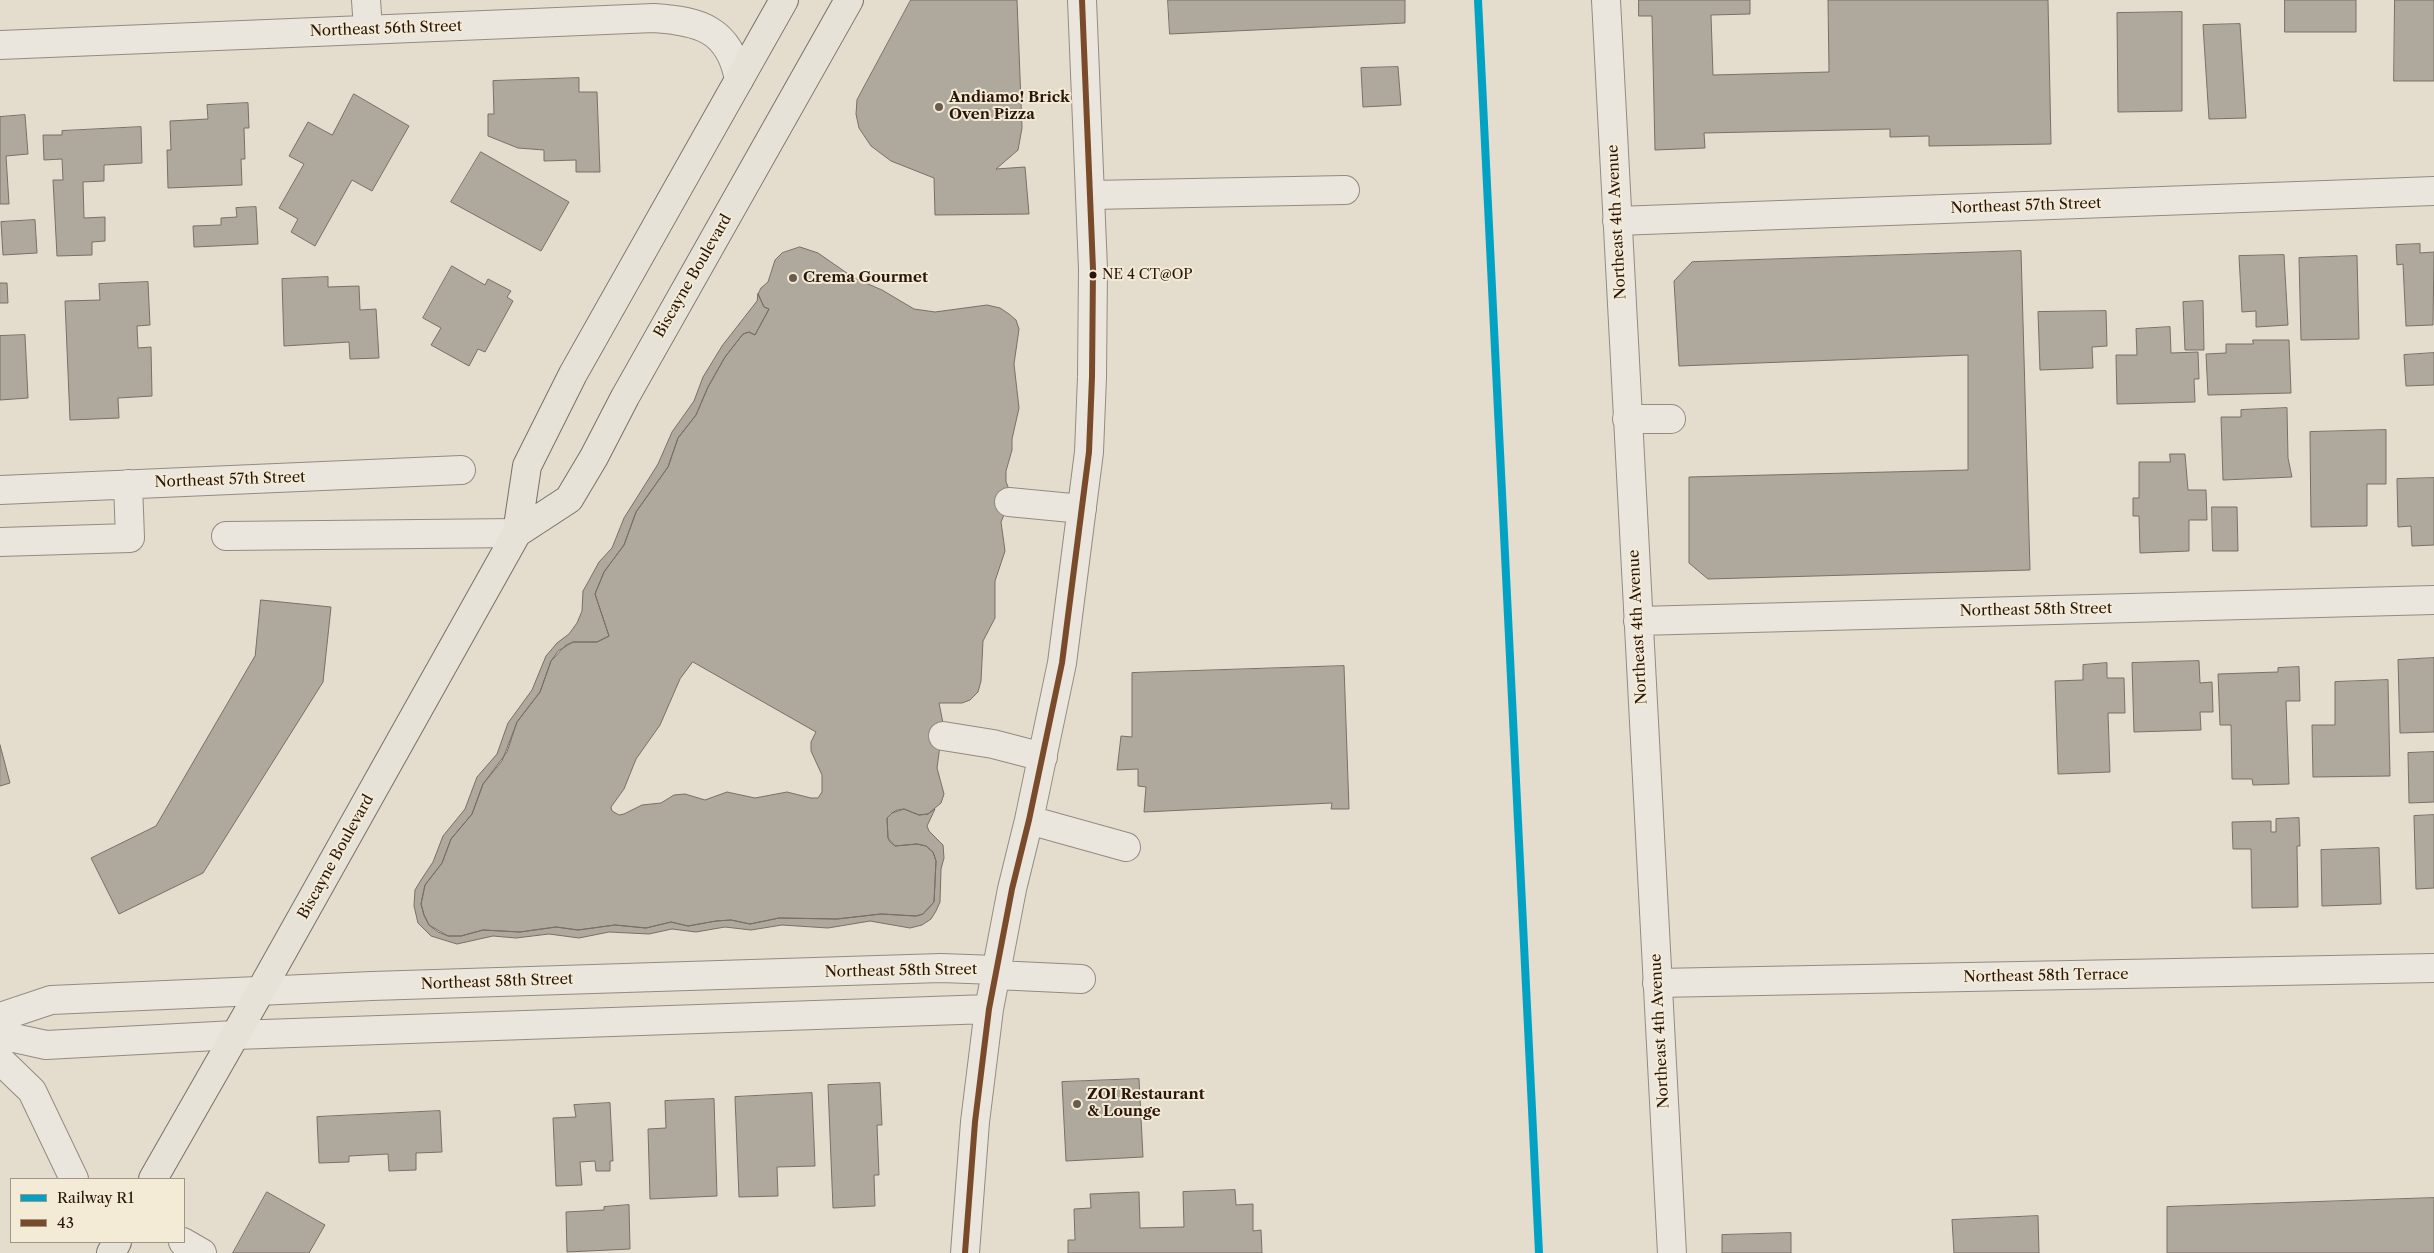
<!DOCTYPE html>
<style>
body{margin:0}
#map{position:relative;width:2434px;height:1253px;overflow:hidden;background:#e4dccc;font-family:"Libre Caslon Text",serif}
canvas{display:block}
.legend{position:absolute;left:10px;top:1178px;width:175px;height:65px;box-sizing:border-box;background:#f4ebd7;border:1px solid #a39585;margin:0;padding:6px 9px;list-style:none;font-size:15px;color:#29150a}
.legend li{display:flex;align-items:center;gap:10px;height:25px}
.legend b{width:25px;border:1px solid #a39585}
</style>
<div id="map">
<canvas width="2434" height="1253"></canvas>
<ul class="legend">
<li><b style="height:6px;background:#02a2c4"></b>Railway R1</li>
<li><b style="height:6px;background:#7a4b2a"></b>43</li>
</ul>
</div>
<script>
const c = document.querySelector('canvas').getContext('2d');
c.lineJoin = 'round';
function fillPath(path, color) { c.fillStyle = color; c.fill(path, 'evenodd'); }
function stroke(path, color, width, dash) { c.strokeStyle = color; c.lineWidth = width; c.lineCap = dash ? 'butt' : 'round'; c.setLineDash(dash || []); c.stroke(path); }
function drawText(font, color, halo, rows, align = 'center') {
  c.font = font + ' "Libre Caslon Text",serif'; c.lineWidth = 4; c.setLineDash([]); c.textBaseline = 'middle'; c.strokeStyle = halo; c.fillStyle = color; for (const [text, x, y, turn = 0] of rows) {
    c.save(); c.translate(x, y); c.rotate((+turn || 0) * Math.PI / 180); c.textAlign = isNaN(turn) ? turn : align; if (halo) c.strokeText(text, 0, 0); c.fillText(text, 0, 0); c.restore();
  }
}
const building = new Path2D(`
 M 911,0 L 1017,0 L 1022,128 L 1018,150 L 996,169 L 1025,167 L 1029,214 L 935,215 L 934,178 L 891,161 L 871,146 L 859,128 L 856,114 L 857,100 Z
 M 1168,0 L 1405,0 L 1405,23 L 1170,34 Z
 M 1639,0 L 1750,0 L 1750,14 L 1711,15 L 1713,75 L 1829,72 L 1828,0 L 2048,0 L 2051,144 L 1929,146 L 1929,136 L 1890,137 L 1890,129 L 1704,133 L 1705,148 L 1655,150 L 1652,16 L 1639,16 Z
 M 2285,0 L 2356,0 L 2356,32 L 2285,32 Z
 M 2395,0 L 2434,0 L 2434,81 L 2394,81 Z
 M 2182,12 L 2182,111 L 2118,112 L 2117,13 Z
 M 2240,24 L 2246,118 L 2209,119 L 2203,25 Z
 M 1398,67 L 1401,105 L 1363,107 L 1361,68 Z
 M 579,78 L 579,92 L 597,92 L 600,172 L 576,172 L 576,160 L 544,161 L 544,150 L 518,148 L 488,136 L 488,114 L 494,114 L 493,81 Z
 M 354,94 L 409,126 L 372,191 L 352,180 L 315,246 L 291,232 L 298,219 L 279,208 L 304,164 L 289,156 L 308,122 L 332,135 Z
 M 248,103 L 249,128 L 244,128 L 245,159 L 241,159 L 242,185 L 168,188 L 167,150 L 171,150 L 170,121 L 208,119 L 207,105 Z
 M 25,115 L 28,154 L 6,156 L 9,204 L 0,204 L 0,117 Z
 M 141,127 L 142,163 L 104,165 L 104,181 L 83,182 L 84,218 L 105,217 L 105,241 L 92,242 L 92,255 L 57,256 L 53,180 L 63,180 L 62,159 L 44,160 L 43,135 L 62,135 L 62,131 Z
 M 481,152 L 569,202 L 541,251 L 451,202 Z
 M 256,207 L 258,244 L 194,247 L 193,226 L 221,225 L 221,218 L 237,217 L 236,208 Z
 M 35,220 L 37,253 L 3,255 L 1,222 Z
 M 2420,244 L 2420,253 L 2434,252 L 2433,325 L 2406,326 L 2403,264 L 2397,265 L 2396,245 Z
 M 800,247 L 818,253 L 854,278 L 882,290 L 914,309 L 935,312 L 987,305 L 1000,308 L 1009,314 L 1016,320 L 1019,329 L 1014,364 L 1019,408 L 1012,439 L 1012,450 L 1006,471 L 1006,482 L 1009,489 L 1006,510 L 1001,522 L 1005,551 L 995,581 L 995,618 L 983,641 L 981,681 L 978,692 L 970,700 L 962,703 L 939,703 L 943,723 L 937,768 L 944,794 L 941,803 L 928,814 L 919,815 L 904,809 L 897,810 L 892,813 L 887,818 L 888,838 L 895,846 L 917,844 L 926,846 L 933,852 L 936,861 L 934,902 L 923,914 L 916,916 L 881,914 L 837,919 L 779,918 L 750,924 L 731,920 L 716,921 L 688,926 L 671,922 L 646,928 L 615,925 L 578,930 L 556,927 L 520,932 L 483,930 L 461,936 L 448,936 L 438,932 L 429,925 L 424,915 L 421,904 L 425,885 L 442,863 L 451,839 L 472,814 L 483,784 L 502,761 L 517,722 L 540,692 L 551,661 L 558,651 L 573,642 L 597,642 L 609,636 L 595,594 L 604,572 L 624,545 L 636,512 L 668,467 L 678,438 L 696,415 L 708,387 L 725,357 L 743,334 L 749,332 L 755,335 L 769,309 L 764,307 L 758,294 L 761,288 L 768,282 L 775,260 L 782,253 ZM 693,662 L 816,732 L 811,742 L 811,751 L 822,775 L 822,792 L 818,798 L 811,798 L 787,792 L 755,798 L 727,792 L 705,800 L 685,794 L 674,795 L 661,803 L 642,805 L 624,814 L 619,815 L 612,811 L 611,807 L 624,789 L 636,759 L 660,725 L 680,679 Z
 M 2021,251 L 2030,570 L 1708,579 L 1689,563 L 1689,477 L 1968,470 L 1968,355 L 1679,366 L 1674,281 L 1692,262 Z
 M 2284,255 L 2288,325 L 2256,327 L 2256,311 L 2242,312 L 2239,256 Z
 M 2357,256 L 2359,339 L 2301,340 L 2299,258 Z
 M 452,266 L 485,285 L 488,279 L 511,291 L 507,297 L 513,301 L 485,352 L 478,349 L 469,366 L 431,345 L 441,328 L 423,318 Z
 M 328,277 L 328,287 L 359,286 L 360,310 L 376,309 L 379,358 L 350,359 L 349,342 L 284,346 L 282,279 Z
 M 148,282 L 150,325 L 137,326 L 138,348 L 151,347 L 152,396 L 118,398 L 119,418 L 70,420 L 65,301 L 100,300 L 99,284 Z
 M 0,283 L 7,283 L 8,303 L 0,303 Z
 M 758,294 L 764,307 L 769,309 L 755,335 L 749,332 L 743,334 L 725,357 L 708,387 L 696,415 L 678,438 L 668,467 L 636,512 L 624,545 L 604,572 L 595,594 L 609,636 L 597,642 L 573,642 L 566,645 L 551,661 L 540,692 L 517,722 L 507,752 L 483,784 L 472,814 L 451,839 L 442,863 L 425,885 L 421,904 L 424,915 L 429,925 L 448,936 L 461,936 L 483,930 L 520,932 L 556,927 L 578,930 L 615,925 L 646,928 L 671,922 L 688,926 L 716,921 L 731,920 L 750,924 L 779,918 L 837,919 L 881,914 L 916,916 L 923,914 L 934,902 L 936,861 L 933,852 L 926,846 L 917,844 L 895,846 L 890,842 L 888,838 L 887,818 L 892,813 L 904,809 L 919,815 L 928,814 L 935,809 L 927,826 L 929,831 L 943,845 L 944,858 L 941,869 L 940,902 L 936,911 L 931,919 L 922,925 L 910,928 L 870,921 L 828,928 L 782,925 L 751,930 L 725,927 L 696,932 L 672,929 L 649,934 L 609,932 L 579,938 L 549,934 L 516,938 L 493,936 L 457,944 L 431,936 L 418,923 L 414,906 L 415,890 L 421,880 L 433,862 L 443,836 L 465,809 L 477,777 L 497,754 L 508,723 L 532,690 L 546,656 L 557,643 L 569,634 L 577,623 L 582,611 L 583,591 L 587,584 L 599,562 L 612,548 L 624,518 L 658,464 L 672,432 L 694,401 L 703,377 L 711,364 L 722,346 L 757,301 Z
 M 2203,301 L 2204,350 L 2185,350 L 2183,302 Z
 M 2106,311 L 2107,346 L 2092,347 L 2093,368 L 2040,370 L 2038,312 Z
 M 2170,327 L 2171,353 L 2198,352 L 2199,379 L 2194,379 L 2195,402 L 2117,404 L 2116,355 L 2137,355 L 2136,329 Z
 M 25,335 L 28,398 L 0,400 L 0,336 Z
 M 2253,340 L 2289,340 L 2291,393 L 2208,395 L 2206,354 L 2226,353 L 2226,344 L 2253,344 Z
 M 2434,353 L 2434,385 L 2406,386 L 2404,355 Z
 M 2287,408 L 2288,458 L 2292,477 L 2223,480 L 2221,417 L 2241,417 L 2241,410 Z
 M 2386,430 L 2386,484 L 2367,484 L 2367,526 L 2311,527 L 2310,432 Z
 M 2170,454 L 2185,454 L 2188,490 L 2206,490 L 2207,520 L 2189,520 L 2189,551 L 2140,553 L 2139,516 L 2133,516 L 2133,498 L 2139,498 L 2139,462 L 2170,462 Z
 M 2434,478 L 2434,545 L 2412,546 L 2411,526 L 2398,527 L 2397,479 Z
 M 2212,507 L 2237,507 L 2238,551 L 2213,551 Z
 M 261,600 L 331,607 L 323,682 L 203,873 L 119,914 L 91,858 L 156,826 L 255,656 Z
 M 2434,658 L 2434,732 L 2400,733 L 2398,660 Z
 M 2199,661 L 2200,683 L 2212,682 L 2213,712 L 2200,712 L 2201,730 L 2134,732 L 2132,663 Z
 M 2107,663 L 2107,678 L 2124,678 L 2125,713 L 2108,713 L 2110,772 L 2058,774 L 2055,681 L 2083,680 L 2083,665 Z
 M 1344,666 L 1349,809 L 1331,809 L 1332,803 L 1144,812 L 1146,787 L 1138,786 L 1138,769 L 1117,770 L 1121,736 L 1132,737 L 1132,673 Z
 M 2299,667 L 2300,701 L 2286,701 L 2289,784 L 2253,785 L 2252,779 L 2232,779 L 2231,725 L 2220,725 L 2218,674 L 2278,672 L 2278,668 Z
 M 2388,680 L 2390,776 L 2313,777 L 2312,725 L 2335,725 L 2335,682 Z
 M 0,745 L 10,783 L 0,786 Z
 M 2434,752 L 2434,802 L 2409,803 L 2408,753 Z
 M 2434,815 L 2434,888 L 2416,889 L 2414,816 Z
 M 2299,818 L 2300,846 L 2297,846 L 2298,907 L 2252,908 L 2251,849 L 2233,849 L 2232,822 L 2271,821 L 2271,832 L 2276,832 L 2276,819 Z
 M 2379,848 L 2381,904 L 2322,906 L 2321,850 Z
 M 1139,1079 L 1143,1157 L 1066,1161 L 1062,1082 Z
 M 880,1083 L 882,1125 L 877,1125 L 879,1175 L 874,1175 L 875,1206 L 833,1208 L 828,1085 Z
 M 812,1093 L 815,1166 L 777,1167 L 778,1196 L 739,1197 L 735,1097 Z
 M 714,1099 L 717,1196 L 650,1199 L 648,1129 L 666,1128 L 665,1101 Z
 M 610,1103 L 613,1161 L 610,1161 L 610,1171 L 596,1171 L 595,1161 L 580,1162 L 582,1185 L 556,1186 L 553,1118 L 576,1117 L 574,1105 Z
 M 440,1111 L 442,1152 L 416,1153 L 416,1170 L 389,1171 L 388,1154 L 349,1156 L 349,1162 L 319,1163 L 317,1117 Z
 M 1235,1190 L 1236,1205 L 1253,1204 L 1253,1231 L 1261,1230 L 1262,1253 L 1068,1253 L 1068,1240 L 1075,1240 L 1074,1209 L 1091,1208 L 1090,1194 L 1139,1192 L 1140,1228 L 1184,1227 L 1183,1192 Z
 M 267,1192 L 325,1225 L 309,1253 L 233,1253 Z
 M 2434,1198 L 2434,1253 L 2167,1253 L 2167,1207 Z
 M 629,1205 L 630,1249 L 567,1252 L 566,1212 L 604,1210 L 604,1207 Z
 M 2038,1216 L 2039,1253 L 1954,1253 L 1952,1220 Z
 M 1791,1233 L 1791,1253 L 1722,1253 L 1722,1235 Z`);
const minor = new Path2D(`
 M 366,0 L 368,29
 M 1606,0 L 1672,1253
 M 0,45 L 654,18 C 699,21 730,29 739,80
 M 1091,195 L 1345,190
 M 1617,221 L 2434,191
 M 1627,419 L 1671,419
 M 0,490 L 461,470
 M 1009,502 L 1082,509
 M 226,536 L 517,533
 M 0,542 L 130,538 L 128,484
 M 1638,621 L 2434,600
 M 943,736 L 993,744 L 1043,757
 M 1029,820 L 1126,847
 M 996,975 L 1081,979
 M 1657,983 L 2434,968
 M 0,1017 L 51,1000 L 372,986 L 941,968 L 996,970
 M 0,1035 L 46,1045 L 235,1035 L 989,1009
 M 0,1060 L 32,1091 L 74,1179
 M 183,1242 L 202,1253
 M 965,1253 L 975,1122 L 989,1009 L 1012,889 L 1029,820 L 1062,663 L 1089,452 L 1092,377 L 1093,269 L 1082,0`);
const major = new Path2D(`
 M 517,533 L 569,499 L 594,457 L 625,397 L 849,0
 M 153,1179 L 261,990 L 517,533 L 527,466 L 573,374 L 784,0
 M 111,1253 L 117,1242`);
const bus1 = new Path2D(`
 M 965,1253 L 975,1122 L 989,1009 L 1012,889 L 1029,820 L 1062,663 L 1089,452 L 1092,377 L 1093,269 L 1082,0`);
const rail1 = new Path2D(`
 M 1478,0 L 1539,1253`);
const markers = [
 [939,107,5,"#6a5b4e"],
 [1093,275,4.5,"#29150a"],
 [793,278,5,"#6a5b4e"],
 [1077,1104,5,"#6a5b4e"]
];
const busNames = [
 ["NE 4 CT@OP",1102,275]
];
const streetNames = [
 ["Northeast 56th Street",386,29,-2],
 ["Northeast 57th Street",2026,206,-2],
 ["Northeast 4th Avenue",1617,222,-93],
 ["Biscayne Boulevard",693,276,-60],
 ["Northeast 57th Street",230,480,-2],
 ["Northeast 58th Street",2036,610,-1],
 ["Northeast 4th Avenue",1638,627,-93],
 ["Biscayne Boulevard",336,857,-61],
 ["Northeast 58th Street",901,971,-1],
 ["Northeast 58th Terrace",2046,976,-1],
 ["Northeast 58th Street",497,982,-2],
 ["Northeast 4th Avenue",1660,1031,-93]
];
const poiNames = [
 ["Andiamo! Brick",949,98],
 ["Oven Pizza",949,115],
 ["Crema Gourmet",803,278],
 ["ZOI Restaurant",1087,1095],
 ["& Lounge",1087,1112]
];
fillPath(building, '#afa89d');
stroke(building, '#787067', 1);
stroke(minor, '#928b81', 30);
stroke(major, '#787067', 30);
stroke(minor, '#eae5dd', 28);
stroke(major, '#e7e2d8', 28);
stroke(bus1, '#7a4b2a', 6);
stroke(rail1, '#02a2c4', 8);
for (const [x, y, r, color] of markers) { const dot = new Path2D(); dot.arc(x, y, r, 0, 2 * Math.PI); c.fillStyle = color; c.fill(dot); stroke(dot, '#f4ebd7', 2); }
drawText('14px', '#29150a', '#f4ebd7', busNames, 'left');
drawText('15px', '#29150a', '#f4ebd7', streetNames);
drawText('bold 15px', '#29150a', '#f4ebd7', poiNames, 'left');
</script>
